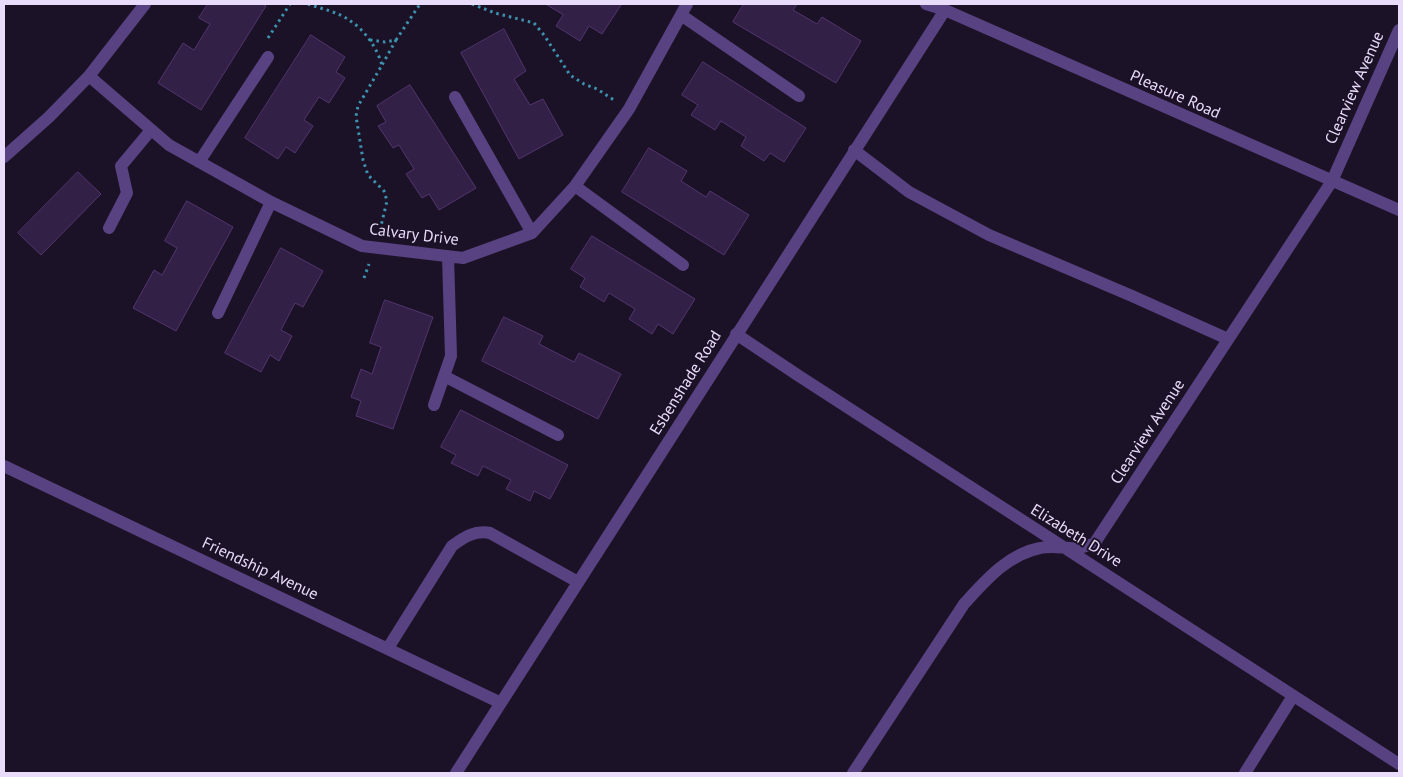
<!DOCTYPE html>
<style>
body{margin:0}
#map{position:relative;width:1403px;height:777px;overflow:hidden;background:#1c1227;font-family:"PT Sans",sans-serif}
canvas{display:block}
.frame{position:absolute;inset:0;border:5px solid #e9dcfb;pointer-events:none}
</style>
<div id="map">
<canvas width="1403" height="777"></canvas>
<div class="frame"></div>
</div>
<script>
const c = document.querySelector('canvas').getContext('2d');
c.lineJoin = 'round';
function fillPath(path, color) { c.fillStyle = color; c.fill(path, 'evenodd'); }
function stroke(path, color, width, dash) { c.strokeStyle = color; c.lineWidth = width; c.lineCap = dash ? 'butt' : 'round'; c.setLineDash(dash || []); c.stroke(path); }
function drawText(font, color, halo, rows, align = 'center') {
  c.font = font + ' "PT Sans",sans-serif'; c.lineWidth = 4; c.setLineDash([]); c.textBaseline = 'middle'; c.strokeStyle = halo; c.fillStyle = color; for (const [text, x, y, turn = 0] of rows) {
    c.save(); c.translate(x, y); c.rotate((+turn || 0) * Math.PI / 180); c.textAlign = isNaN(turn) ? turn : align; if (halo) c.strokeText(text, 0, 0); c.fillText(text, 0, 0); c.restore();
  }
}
const building = new Path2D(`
 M 208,4 L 262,4 L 266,6 L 201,110 L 158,83 L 183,43 L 194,50 L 210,24 L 199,18 Z
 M 546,4 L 619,4 L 621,5 L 602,34 L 589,26 L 580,41 L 556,26 L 563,15 Z
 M 744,4 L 797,4 L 793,10 L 817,24 L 822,17 L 861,41 L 836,83 L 733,22 Z
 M 504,29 L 526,71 L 514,79 L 530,105 L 543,99 L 563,135 L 519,159 L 461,53 Z
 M 311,35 L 345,57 L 336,72 L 345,78 L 329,103 L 319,97 L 304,120 L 313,126 L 295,153 L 286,147 L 278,159 L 245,138 Z
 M 703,62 L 806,128 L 784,162 L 770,153 L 764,161 L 741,146 L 746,137 L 721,121 L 715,130 L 691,115 L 698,105 L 682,95 Z
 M 410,85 L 476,188 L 439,210 L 429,194 L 422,198 L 406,174 L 414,169 L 399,145 L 393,148 L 378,126 L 386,122 L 377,106 Z
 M 649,148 L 687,171 L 681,181 L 706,197 L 710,191 L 749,215 L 724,255 L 622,192 Z
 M 78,172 L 101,194 L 41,255 L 18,233 Z
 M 187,201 L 233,227 L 176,331 L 133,308 L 154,270 L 162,275 L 177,248 L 165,241 Z
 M 592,236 L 695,299 L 673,334 L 658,324 L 652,334 L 629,319 L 635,309 L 609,293 L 604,302 L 580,287 L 585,278 L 571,269 Z
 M 281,248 L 323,271 L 303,307 L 295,303 L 281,330 L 292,336 L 279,361 L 270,355 L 261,372 L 225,353 Z
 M 385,300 L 433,317 L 393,429 L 356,416 L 361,401 L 351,397 L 361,369 L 372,374 L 381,347 L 370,343 Z
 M 504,317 L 543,336 L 539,344 L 574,362 L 579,353 L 621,374 L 598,419 L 482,361 Z
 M 461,410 L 568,465 L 550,499 L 534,491 L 530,501 L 506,489 L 511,480 L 483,466 L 478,476 L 451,463 L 456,455 L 441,447 Z`);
const path = new Path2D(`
 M 308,4 C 322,9 338,12 349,20 C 365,30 377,48 382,65 L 358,106 L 356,116 L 363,160 L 368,175 L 384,191 L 387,201 L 380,230
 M 472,4 L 495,13 L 534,23 L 544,35 L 570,75 L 584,84 L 597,89 L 614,100
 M 268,38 L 290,4
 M 370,40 L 385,42 L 396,40 L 382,65
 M 396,40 L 420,4
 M 364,278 L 369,264`);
const minor = new Path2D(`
 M 926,4 L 945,10 L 1399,210
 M 681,15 L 799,96
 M 89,76 L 169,145 L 271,202 L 362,246 L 463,258 L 532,233 L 575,186 L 629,109 L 687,4
 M 455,97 L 532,233
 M 854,150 L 909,192 L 989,235 L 1132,296 L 1228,339
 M 4,157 L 49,117 L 89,76 L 145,4
 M 199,162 L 268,57
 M 575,186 L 683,265
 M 109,228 L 127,193 L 121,166 L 151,130
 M 218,313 L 271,202
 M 736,334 L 799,376 L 1399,764
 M 444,376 L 558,435
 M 434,405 L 451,356 L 448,256
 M 4,466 L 501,703
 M 388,648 L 452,546 C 464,537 475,530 490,533 L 578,582
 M 456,773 L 945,10
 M 853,773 L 964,604 C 985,581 1008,554 1040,548 C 1053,545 1066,549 1079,548 C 1084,547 1089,545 1094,544 L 1332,181 L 1399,30
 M 1245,773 L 1293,696`);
const streetNames = [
 ["Clearview Avenue",1355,88,-66],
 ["Pleasure Road",1175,95,24],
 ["Calvary Drive",414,235,7],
 ["Esbenshade Road",686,383,-58],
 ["Clearview Avenue",1148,432,-57],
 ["Elizabeth Drive",1076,536,32],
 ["Friendship Avenue",260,569,25]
];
fillPath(building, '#332046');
stroke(building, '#52356f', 1);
stroke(path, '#3d92ae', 3, [2.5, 4]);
stroke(minor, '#584281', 12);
drawText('16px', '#e9dcfb', '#1c1227', streetNames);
</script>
